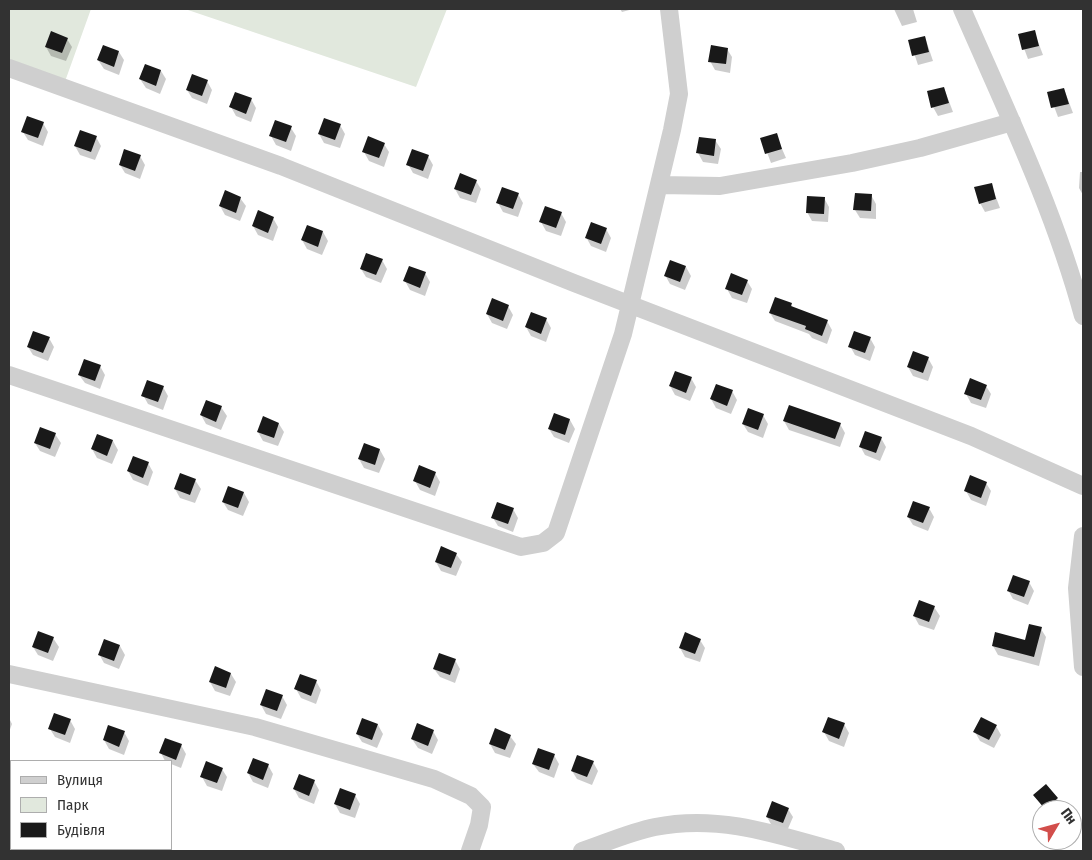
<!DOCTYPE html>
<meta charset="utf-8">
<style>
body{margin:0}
#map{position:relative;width:1092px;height:860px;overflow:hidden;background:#fff;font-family:"Fira Sans Condensed",sans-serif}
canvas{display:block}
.frame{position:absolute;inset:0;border:10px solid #323232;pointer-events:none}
.legend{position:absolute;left:10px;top:760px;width:162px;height:90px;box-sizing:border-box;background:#fff;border:1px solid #adadad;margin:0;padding:6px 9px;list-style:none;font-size:15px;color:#323232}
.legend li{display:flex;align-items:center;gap:10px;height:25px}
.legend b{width:25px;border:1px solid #adadad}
.north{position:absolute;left:1032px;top:800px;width:50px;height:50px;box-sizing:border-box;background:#fff;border:1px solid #adadad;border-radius:50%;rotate:53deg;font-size:14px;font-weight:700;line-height:20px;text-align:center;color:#323232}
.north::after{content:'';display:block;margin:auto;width:18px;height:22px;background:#d24e4b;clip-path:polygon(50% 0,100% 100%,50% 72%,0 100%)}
</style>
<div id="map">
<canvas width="1092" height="860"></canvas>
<div class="frame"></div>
<ul class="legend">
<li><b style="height:6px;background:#cfcfcf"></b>Вулиця</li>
<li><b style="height:14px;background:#e1e8dd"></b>Парк</li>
<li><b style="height:14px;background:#191919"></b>Будівля</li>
</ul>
<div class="north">Пн</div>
</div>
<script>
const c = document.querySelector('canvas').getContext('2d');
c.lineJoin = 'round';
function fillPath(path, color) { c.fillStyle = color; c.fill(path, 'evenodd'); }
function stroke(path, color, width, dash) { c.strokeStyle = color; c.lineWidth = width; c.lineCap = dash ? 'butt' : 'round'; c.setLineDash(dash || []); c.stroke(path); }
const green = new Path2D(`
 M 9,9 L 91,9 L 63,87 L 9,68 Z
 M 185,9 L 447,9 L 416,87 Z`);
const shadow = new Path2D(`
 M 620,9 L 633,9 L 622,12 Z
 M 894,9 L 913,9 L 917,22 L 902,26 Z
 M 1034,31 L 1043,55 L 1028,59 L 1019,35 Z
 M 925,37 L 933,61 L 918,65 L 910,41 Z
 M 67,39 L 72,47 L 66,61 L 51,56 L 46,47 Z
 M 727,49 L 732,57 L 730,73 L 715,70 L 710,61 Z
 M 119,52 L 124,60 L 119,75 L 104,69 L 98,60 Z
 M 161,71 L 166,79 L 160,94 L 146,88 L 140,79 Z
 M 207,81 L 212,90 L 207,104 L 192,98 L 187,90 Z
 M 944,88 L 953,112 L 938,116 L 933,107 Z
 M 1064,89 L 1073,113 L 1058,117 L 1049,93 Z
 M 251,99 L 256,108 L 251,122 L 236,116 L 231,107 Z
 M 43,123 L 48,132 L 43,146 L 28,140 L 23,132 Z
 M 340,125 L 345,134 L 340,148 L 324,143 L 319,134 Z
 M 291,128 L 296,136 L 291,151 L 276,145 L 271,136 Z
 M 776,135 L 786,158 L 771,163 L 762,139 Z
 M 96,137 L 101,146 L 95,160 L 80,155 L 75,146 Z
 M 715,140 L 721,149 L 718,164 L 703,162 L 698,153 Z
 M 384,144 L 389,152 L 384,167 L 369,161 L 364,152 Z
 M 140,156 L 145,165 L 140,179 L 125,173 L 120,165 Z
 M 428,156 L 433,165 L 428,179 L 413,173 L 408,164 Z
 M 1080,172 L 1083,172 L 1083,195 L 1079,188 Z
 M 476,181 L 481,189 L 476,203 L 460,198 L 455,189 Z
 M 991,184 L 1000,208 L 985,212 L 980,203 Z
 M 518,194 L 523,203 L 518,217 L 503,212 L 498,203 Z
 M 871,195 L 876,204 L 876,219 L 860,218 L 855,210 Z
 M 240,198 L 246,206 L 240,221 L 225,215 L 220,206 Z
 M 824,198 L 829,207 L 828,222 L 812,221 L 807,212 Z
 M 561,213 L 566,222 L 561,236 L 546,231 L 541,222 Z
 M 273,218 L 278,227 L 273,241 L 258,235 L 253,226 Z
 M 606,229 L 611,238 L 606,252 L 591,246 L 586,237 Z
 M 323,232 L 328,241 L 322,255 L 307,249 L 302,240 Z
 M 382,260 L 387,269 L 381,283 L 366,277 L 361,269 Z
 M 686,267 L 691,276 L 685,290 L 670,284 L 665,275 Z
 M 425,273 L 430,282 L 425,296 L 410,290 L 405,281 Z
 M 747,281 L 752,289 L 747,303 L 732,298 L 727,289 Z
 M 791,304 L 793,308 L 827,321 L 832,330 L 827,344 L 812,338 L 809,334 L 775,321 L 770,313 Z
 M 508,306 L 513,315 L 507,329 L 492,323 L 487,314 Z
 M 546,319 L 551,328 L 546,342 L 531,336 L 526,327 Z
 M 49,338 L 54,347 L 48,361 L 33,355 L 28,347 Z
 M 870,338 L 875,347 L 870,361 L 855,355 L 850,346 Z
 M 928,358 L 933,367 L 928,381 L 913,376 L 908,367 Z
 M 100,366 L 105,375 L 100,389 L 85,383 L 79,375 Z
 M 691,378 L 696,387 L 690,401 L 675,395 L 670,386 Z
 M 986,386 L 991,394 L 986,408 L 971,403 L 966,394 Z
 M 163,387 L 168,396 L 163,410 L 148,404 L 143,395 Z
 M 732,391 L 737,400 L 731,414 L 716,408 L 711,399 Z
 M 221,407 L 227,416 L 221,430 L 206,424 L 201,415 Z
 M 555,415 L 570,420 L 575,429 L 569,443 L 554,437 L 549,429 Z
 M 763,415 L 768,424 L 763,438 L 748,432 L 743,424 Z
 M 784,421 L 840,424 L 845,433 L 840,447 L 789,430 Z
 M 279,424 L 284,432 L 278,446 L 263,441 L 258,432 Z
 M 55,434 L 61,443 L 55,457 L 40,451 L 35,443 Z
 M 881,438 L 886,447 L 880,461 L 865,455 L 860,446 Z
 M 113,441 L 118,450 L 112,464 L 97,458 L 92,449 Z
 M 365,445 L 380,450 L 385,459 L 379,473 L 364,468 L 359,459 Z
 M 148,463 L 153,472 L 148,486 L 133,480 L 128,471 Z
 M 435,473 L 440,482 L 435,496 L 420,490 L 415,481 Z
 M 180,475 L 195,480 L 201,489 L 195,503 L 180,498 L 175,489 Z
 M 986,483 L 991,491 L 986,506 L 971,500 L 966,491 Z
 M 244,493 L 249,502 L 243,516 L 228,510 L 223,502 Z
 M 929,508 L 934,517 L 928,531 L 913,525 L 908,517 Z
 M 513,509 L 518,518 L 513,532 L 498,526 L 493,518 Z
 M 456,554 L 462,562 L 456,576 L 441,571 L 436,562 Z
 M 1029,582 L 1034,591 L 1028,605 L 1013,599 L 1008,590 Z
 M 934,607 L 940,616 L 934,630 L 919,625 L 914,616 Z
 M 1041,629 L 1046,637 L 1039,666 L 998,655 L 993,646 L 1026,641 Z
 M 53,638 L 59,647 L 53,661 L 38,655 L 33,647 Z
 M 700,640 L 705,648 L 700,662 L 685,657 L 680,648 Z
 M 120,646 L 125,655 L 119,669 L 104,663 L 99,654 Z
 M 455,660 L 460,669 L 455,683 L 440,677 L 434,669 Z
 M 231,674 L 236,682 L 230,696 L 215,691 L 210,682 Z
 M 316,681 L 321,690 L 316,704 L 301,698 L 296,689 Z
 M 282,696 L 287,705 L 281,719 L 266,714 L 261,705 Z
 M 9,718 L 12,724 L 9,732 Z
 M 70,720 L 75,729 L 70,743 L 55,737 L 50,729 Z
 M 844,724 L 849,733 L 844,747 L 829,741 L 824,732 Z
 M 378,725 L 383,734 L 377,748 L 362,742 L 357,734 Z
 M 996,726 L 1001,735 L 994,748 L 980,741 L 975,732 Z
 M 433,731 L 438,740 L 432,754 L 418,748 L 412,739 Z
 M 124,732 L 129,741 L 124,755 L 109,749 L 104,740 Z
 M 510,736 L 516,744 L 510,758 L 495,753 L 490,744 Z
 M 181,745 L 186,754 L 181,768 L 171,764 L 171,761 L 165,761 L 161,753 Z
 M 554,755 L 559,764 L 554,778 L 539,772 L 533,764 Z
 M 593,762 L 598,771 L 592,785 L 577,779 L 572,771 Z
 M 268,765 L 273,774 L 268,788 L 253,782 L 248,773 Z
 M 222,769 L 227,777 L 222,791 L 207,786 L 202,777 Z
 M 314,781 L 319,790 L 314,804 L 299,798 L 294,789 Z
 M 355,795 L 360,804 L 355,818 L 340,813 L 335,804 Z
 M 1035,795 L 1057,799 L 1062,807 L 1058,810 L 1045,810 Z
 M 788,809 L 793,817 L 787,831 L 772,826 L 767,817 Z`);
const building = new Path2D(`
 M 1035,30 L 1039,46 L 1022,50 L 1018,34 Z
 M 51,31 L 68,38 L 62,53 L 45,47 Z
 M 925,36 L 929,52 L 912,56 L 908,40 Z
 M 103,45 L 119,51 L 114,67 L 97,60 Z
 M 711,45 L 728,48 L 726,64 L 708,62 Z
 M 145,64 L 161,70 L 156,86 L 139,79 Z
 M 192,74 L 208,80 L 202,96 L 186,90 Z
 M 944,87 L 949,103 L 931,108 L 927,91 Z
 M 1064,88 L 1069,104 L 1051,108 L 1047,92 Z
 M 235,92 L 252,98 L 246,114 L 229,107 Z
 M 27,116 L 44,122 L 38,138 L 21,132 Z
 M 324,118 L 341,124 L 335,140 L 318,134 Z
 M 275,120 L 292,126 L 286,142 L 269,136 Z
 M 80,130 L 97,136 L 91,152 L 74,146 Z
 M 777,133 L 782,149 L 765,154 L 760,138 Z
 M 368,136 L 385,143 L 379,158 L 362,152 Z
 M 699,137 L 716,139 L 714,156 L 696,153 Z
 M 124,149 L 141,155 L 135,171 L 119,165 Z
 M 412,149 L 429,155 L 423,171 L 406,165 Z
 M 460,173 L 477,180 L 471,195 L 454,189 Z
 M 992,183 L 996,199 L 979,204 L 974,187 Z
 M 502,187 L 519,193 L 513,209 L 496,203 Z
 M 225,190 L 241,197 L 236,213 L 219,206 Z
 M 855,193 L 872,194 L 871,211 L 853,210 Z
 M 807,196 L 825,197 L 824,214 L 806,213 Z
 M 545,206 L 562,212 L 556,228 L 539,222 Z
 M 258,210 L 274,217 L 268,233 L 252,226 Z
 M 591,222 L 607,228 L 601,244 L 585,238 Z
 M 307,225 L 323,231 L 318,247 L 301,240 Z
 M 366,253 L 383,259 L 376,275 L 360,269 Z
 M 670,260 L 686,266 L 680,282 L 664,276 Z
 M 409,266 L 426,272 L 420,288 L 403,281 Z
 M 731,273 L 748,280 L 742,295 L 725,289 Z
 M 775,297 L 792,303 L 791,306 L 828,320 L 822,336 L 805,329 L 806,326 L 769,313 Z
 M 492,298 L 509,305 L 503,321 L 486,314 Z
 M 531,312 L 547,318 L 541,334 L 525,327 Z
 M 33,331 L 50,337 L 43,353 L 27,347 Z
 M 854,331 L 871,337 L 865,353 L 848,347 Z
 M 913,351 L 929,357 L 923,373 L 907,367 Z
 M 84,359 L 101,365 L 95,381 L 78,375 Z
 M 675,371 L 692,377 L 686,393 L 669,386 Z
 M 970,378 L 987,385 L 981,400 L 964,394 Z
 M 147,380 L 164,386 L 158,402 L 141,396 Z
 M 716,384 L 733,390 L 727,406 L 710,399 Z
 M 206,400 L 222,406 L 216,422 L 200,415 Z
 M 789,405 L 841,423 L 835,439 L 783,421 Z
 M 748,408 L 764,414 L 758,430 L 742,424 Z
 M 554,413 L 570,419 L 565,435 L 548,429 Z
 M 263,416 L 279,423 L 274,438 L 257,432 Z
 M 40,427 L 56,433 L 50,449 L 34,443 Z
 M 865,431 L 882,437 L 876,453 L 859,447 Z
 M 97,434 L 113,440 L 107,456 L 91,449 Z
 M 364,443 L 380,449 L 375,465 L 358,459 Z
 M 133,456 L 149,462 L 143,478 L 127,471 Z
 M 419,465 L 436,472 L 430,488 L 413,481 Z
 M 180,473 L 196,479 L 190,495 L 174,489 Z
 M 970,475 L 987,482 L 981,498 L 964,491 Z
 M 228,486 L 244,492 L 238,508 L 222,502 Z
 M 913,501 L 930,507 L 923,523 L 907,517 Z
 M 497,502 L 514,508 L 508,524 L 491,518 Z
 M 441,546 L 457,553 L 451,568 L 435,562 Z
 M 1013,575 L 1030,581 L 1024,597 L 1007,591 Z
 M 919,600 L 935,606 L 929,622 L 913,616 Z
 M 1029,624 L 1042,627 L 1034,657 L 992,646 L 995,632 L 1025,640 Z
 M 38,631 L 54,637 L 48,653 L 32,647 Z
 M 685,632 L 701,639 L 695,654 L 679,648 Z
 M 104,639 L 120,645 L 114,661 L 98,655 Z
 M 439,653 L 456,659 L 450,675 L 433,669 Z
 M 215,666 L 231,673 L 226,688 L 209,682 Z
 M 300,674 L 317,680 L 311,696 L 294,689 Z
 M 266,689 L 283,695 L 277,711 L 260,705 Z
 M 54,713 L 71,719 L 65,735 L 48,729 Z
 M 828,717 L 845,723 L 839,739 L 822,732 Z
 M 981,717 L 997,725 L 989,740 L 973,732 Z
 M 362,718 L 378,724 L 372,740 L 356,734 Z
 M 417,723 L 434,730 L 428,746 L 411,739 Z
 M 108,725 L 125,731 L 119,747 L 103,740 Z
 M 495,728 L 511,735 L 505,750 L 489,744 Z
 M 165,738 L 182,744 L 176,760 L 159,753 Z
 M 538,748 L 555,754 L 549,770 L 532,764 Z
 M 577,755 L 594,761 L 587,777 L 571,771 Z
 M 253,758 L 269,764 L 263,780 L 247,773 Z
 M 206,761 L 223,768 L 217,783 L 200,777 Z
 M 299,774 L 315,780 L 309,796 L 293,789 Z
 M 1046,784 L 1058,798 L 1045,809 L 1033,795 Z
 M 340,788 L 356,794 L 350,810 L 334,804 Z
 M 772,801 L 789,808 L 783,823 L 766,817 Z`);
const minor = new Path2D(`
 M 962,9 C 1006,110 1054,209 1083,316
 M 9,68 L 281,166 L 574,283 L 971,436 L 1083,486
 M 659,185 L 720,186 L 852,163 L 920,148 L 1012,122
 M 9,375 L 521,547 L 543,543 L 556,533 L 623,334 L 672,130 L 679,94 L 669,9
 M 1083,536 L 1077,588 L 1083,667
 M 9,674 L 255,727 L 434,779 L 471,796 L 482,807 L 479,825 L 470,851
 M 582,851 C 606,843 630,832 655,827 C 718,814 776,834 836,851`);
fillPath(green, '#e1e8dd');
fillPath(shadow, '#0003');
fillPath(building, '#191919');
stroke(minor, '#cfcfcf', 18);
</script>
